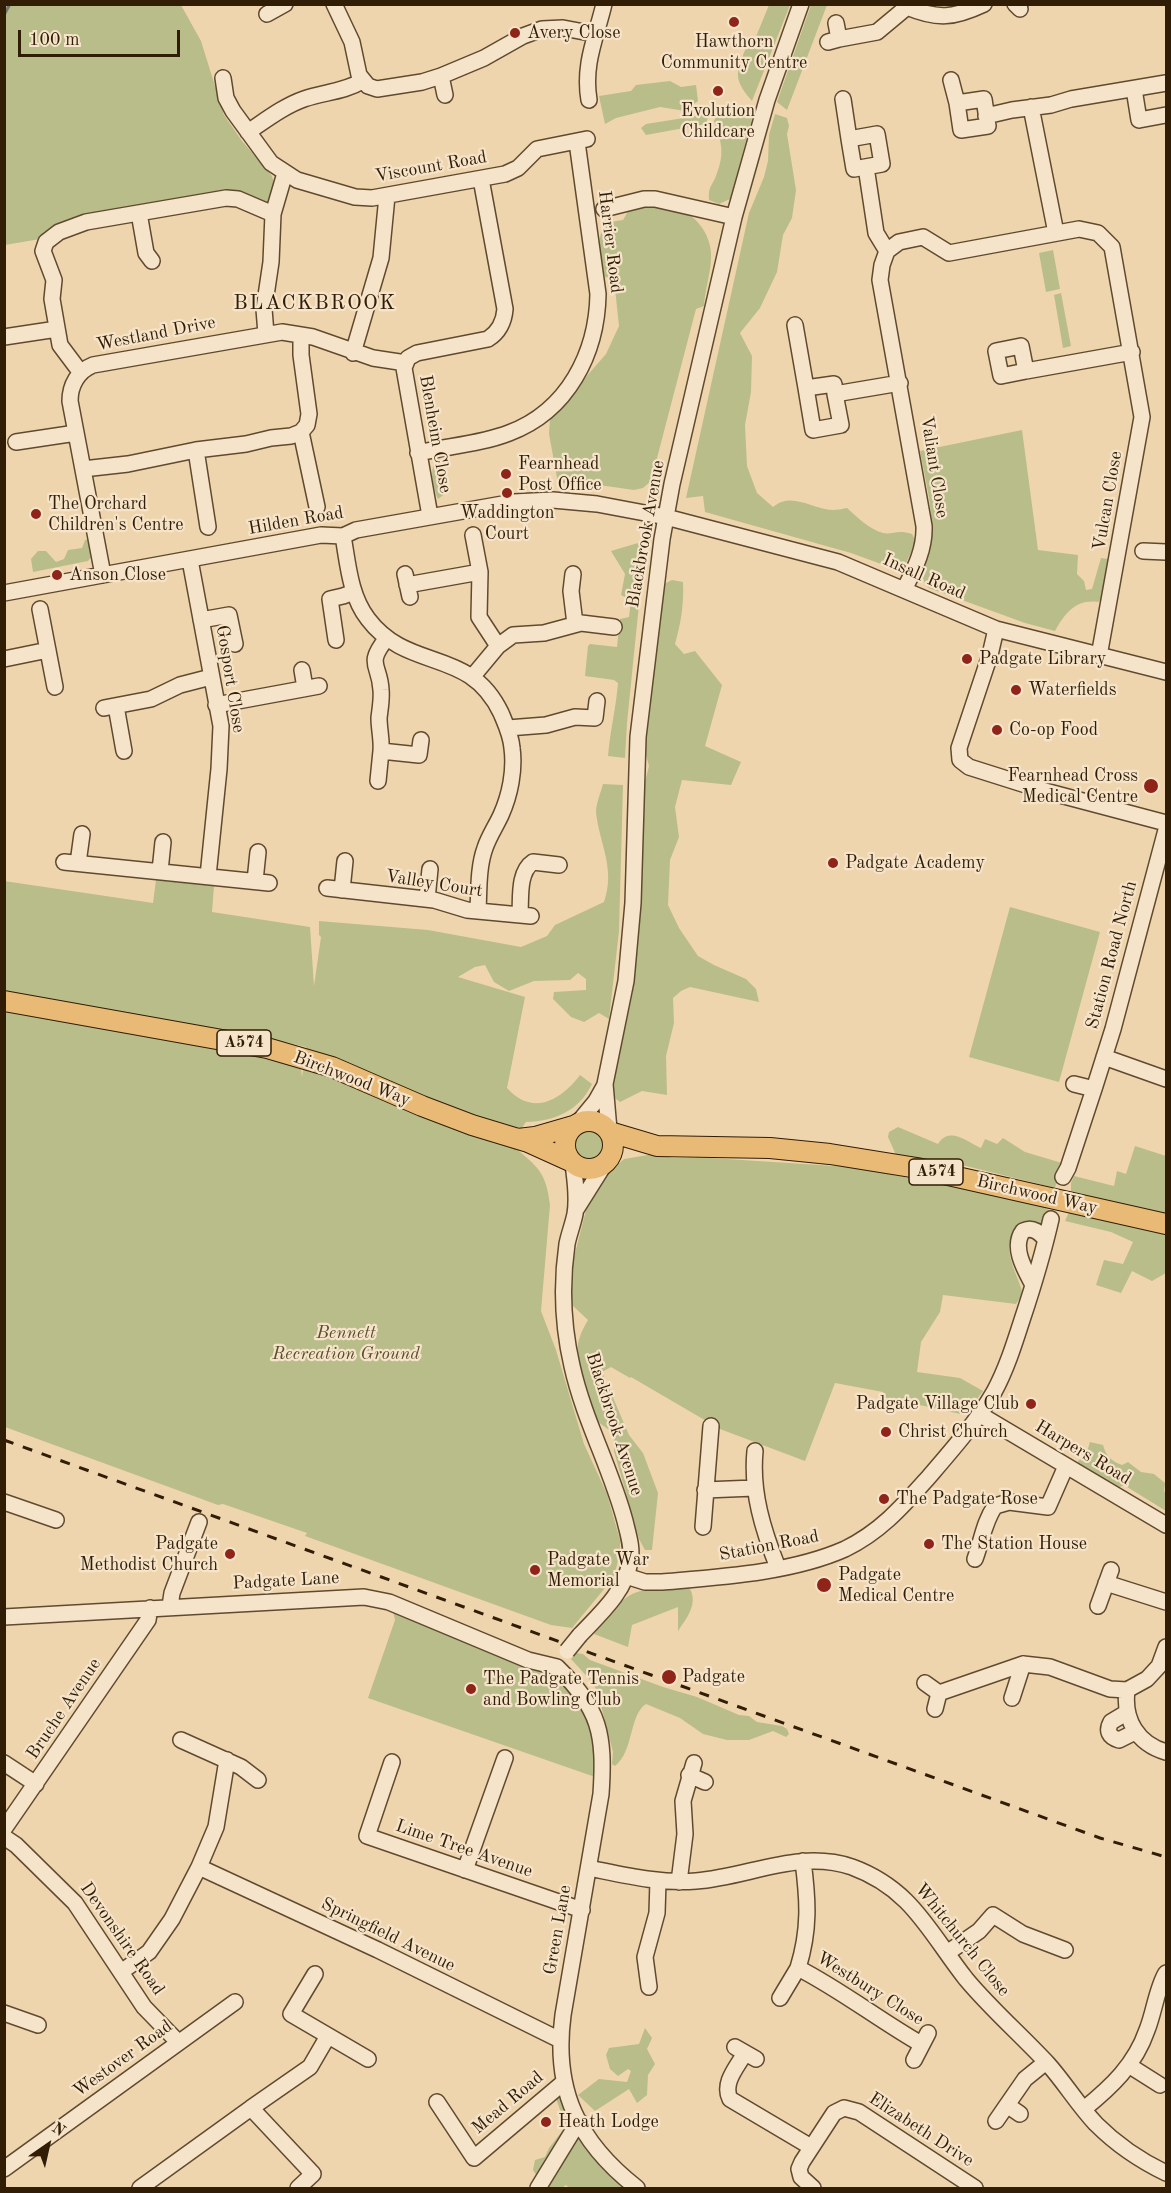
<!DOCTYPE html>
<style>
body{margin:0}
#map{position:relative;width:1171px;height:2193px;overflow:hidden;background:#efd5ad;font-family:"Old Standard TT",serif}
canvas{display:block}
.frame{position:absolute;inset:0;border:6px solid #311c05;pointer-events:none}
.north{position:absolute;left:18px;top:2115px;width:60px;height:60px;-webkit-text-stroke:4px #f5e4ca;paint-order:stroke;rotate:34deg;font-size:16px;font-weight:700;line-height:24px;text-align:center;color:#311c05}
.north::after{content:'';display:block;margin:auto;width:21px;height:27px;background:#311c05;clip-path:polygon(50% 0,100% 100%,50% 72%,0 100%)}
.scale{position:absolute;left:18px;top:30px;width:162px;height:27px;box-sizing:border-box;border:3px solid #311c05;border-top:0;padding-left:8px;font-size:18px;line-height:21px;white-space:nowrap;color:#311c05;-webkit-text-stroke:4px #f5e4ca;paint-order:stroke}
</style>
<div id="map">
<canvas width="1171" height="2193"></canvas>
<div class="frame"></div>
<div class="north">N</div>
<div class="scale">100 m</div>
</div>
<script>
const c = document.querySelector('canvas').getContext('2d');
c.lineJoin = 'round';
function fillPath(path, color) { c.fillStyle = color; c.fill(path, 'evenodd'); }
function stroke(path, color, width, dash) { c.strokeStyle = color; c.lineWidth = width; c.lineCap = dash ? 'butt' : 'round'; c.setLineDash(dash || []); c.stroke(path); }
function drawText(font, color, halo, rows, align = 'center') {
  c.font = font + ' "Old Standard TT",serif'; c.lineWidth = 4.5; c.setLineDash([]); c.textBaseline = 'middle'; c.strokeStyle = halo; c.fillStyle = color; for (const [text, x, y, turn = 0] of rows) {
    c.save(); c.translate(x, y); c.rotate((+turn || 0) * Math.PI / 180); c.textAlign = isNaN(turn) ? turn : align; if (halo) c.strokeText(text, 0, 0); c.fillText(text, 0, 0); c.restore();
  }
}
const green = new Path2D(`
 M 5,5 L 181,5 L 201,41 L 224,115 L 242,141 L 272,176 L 275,187 L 270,203 L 265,206 L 244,196 L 84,216 L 44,232 L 40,239 L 5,245 Z
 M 769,5 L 790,5 L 752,101 C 730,76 738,71 748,42 L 753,44 Z
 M 811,5 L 827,5 L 787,110 L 777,102 Z
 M 670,81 L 681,87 L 696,85 L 698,101 L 685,111 L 660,107 L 616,118 L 605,124 L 599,96 L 631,91 L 636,85 Z
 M 747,110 L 753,115 L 730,199 L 719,204 L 709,200 C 708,185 713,186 717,173 C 725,152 721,141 714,121 L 717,114 Z
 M 709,114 L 706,124 L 646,135 L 641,128 L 646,124 Z
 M 775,114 L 787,118 L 789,126 L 787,134 L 796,190 L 792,218 L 783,235 L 777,272 L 760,308 L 740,333 L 752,356 L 751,392 L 745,425 L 747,466 L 757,493 L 773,507 C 792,491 811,509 833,510 C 837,510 842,509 847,508 C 858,518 869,529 883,533 C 893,535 897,529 912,534 L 916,542 L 905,565 L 892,568 L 851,553 L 705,512 L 703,496 L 686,498 L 749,213 L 764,177 L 768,161 L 769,135 Z
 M 640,203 C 652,205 665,206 677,209 C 698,215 713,238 711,260 C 710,275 705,290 704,306 L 696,309 L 651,481 L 643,488 L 634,490 L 585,483 L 558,483 L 549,434 L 550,418 L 606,354 L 619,326 L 614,279 L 605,277 C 603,262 592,233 609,223 C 612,221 619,221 623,220 L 631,206 Z
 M 1053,250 L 1060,289 L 1046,292 L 1039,253 Z
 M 1061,293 L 1071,346 L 1063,348 L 1054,295 Z
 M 1022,430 L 1038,550 L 1078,555 L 1077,574 L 1084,581 L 1086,590 L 1092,589 L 1101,558 L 1108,559 L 1103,598 L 1098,602 C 1076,599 1065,613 1055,631 L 1025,623 L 929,588 C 914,575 929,556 931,540 C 934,511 925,479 920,451 Z
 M 440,457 L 446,493 L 438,499 C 433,487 427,465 440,457 Z
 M 93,538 L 92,556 L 88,561 L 33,572 L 31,559 L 38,551 L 46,551 L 56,562 L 64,559 L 68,550 L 82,548 L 85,540 Z
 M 638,543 L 644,555 L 627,723 L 625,758 L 608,756 C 610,731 616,708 618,683 L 614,680 L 585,676 L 588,646 L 590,644 L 617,647 L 620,619 L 629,617 L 631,600 L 621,595 L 625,574 L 611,551 Z
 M 672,580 L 683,582 C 684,604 681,623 675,644 L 684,654 L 695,651 L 722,685 L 705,746 L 741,762 L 731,785 L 682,780 L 675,807 L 679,837 L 670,860 L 668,905 L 679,928 L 698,956 L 714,965 L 746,979 L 756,989 L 759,1002 L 690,987 L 681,991 L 673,998 L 674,1023 L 666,1056 L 667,1095 L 642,1091 L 620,1102 L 611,1095 L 633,991 L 640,899 L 642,793 L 649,766 L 643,743 L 664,584 Z
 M 603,784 L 623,785 L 619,931 L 609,1019 L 599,1013 L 584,1022 L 571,1017 L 553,999 L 554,992 L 586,990 L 586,979 L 578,973 L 570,980 L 534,981 L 509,991 L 494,982 L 485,965 L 475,967 L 458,977 L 525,997 L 507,1088 C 533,1117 561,1100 580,1075 L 592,1084 C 579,1111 555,1121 526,1122 L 517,1135 L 513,1146 C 538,1167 546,1172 550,1205 L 541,1311 L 556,1350 L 584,1444 L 607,1494 L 620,1540 L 620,1552 L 614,1577 L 572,1628 L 551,1625 L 305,1536 L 307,1533 L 223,1504 L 218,1505 L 5,1427 L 5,1008 L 266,1057 L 301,1069 L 302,1077 L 306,1047 L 259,1036 L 5,994 L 4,881 L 153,903 L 156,880 L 214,886 L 212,912 L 310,927 L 314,986 L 321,937 L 319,935 L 319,921 L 428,930 L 521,947 L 547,936 L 555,925 L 604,902 C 616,868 599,843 596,812 C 596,803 601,792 603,784 Z
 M 1010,907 L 1100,932 L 1059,1082 L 969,1057 Z
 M 898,1127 L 938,1144 C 949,1126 966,1141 981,1148 L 985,1139 L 997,1144 L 1003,1138 L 1025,1152 L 1062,1163 L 1055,1188 L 966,1166 L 896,1155 L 888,1137 L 889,1132 Z
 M571 1145a17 17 0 1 1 34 0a17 17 0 1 1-34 0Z
 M 1135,1146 L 1166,1156 L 1166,1215 L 1071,1195 L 1071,1183 L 1074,1176 L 1114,1186 L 1117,1171 L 1126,1174 Z
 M 654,1154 L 673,1158 L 711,1158 L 851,1167 L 1035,1202 L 1049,1210 L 1045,1225 L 1032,1223 L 1020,1224 C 998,1247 1016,1269 1023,1294 L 1016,1304 L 943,1295 L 940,1312 L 921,1342 L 917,1372 L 960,1378 L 983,1391 L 965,1415 L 883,1397 L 883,1392 L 835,1383 L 805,1461 L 720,1429 L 631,1377 L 630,1378 L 611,1367 L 602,1372 L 629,1435 L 643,1453 L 658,1493 L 652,1550 L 645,1550 L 639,1539 L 614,1451 C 618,1427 606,1432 595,1418 C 592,1413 577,1357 577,1351 C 578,1339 582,1330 588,1320 L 571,1304 L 569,1277 L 586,1210 L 597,1188 L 609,1172 L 624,1159 Z
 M 1070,1210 L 1166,1230 L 1166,1273 L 1152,1281 L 1132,1271 L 1121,1293 L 1096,1285 L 1104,1260 L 1123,1264 L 1133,1242 L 1111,1232 L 1065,1221 Z
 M 1090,1442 L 1103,1445 C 1106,1456 1111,1461 1122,1465 L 1128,1462 L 1141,1472 L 1154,1474 L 1165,1483 L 1164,1491 L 1166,1494 L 1166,1511 L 1124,1485 L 1113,1490 L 1098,1481 L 1095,1474 L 1088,1473 L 1078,1468 L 1078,1461 L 1086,1455 Z
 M 679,1585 L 690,1589 C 698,1604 687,1618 678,1631 L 678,1607 L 632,1625 L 628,1647 L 594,1634 C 604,1621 613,1606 627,1597 C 640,1588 663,1588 679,1585 Z
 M 393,1611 L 544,1668 C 550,1672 559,1676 564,1681 C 592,1707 598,1742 598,1778 L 368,1698 L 395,1620 Z
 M 576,1653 L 583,1654 L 590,1660 L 663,1687 L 697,1697 L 739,1715 L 749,1716 L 757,1722 L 782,1726 L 787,1729 L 789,1734 L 786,1737 L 773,1731 L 749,1740 L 727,1740 L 703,1734 L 680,1718 L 646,1704 C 629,1715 634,1751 615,1766 L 612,1764 L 613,1752 L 598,1694 L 593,1683 L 571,1659 Z
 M 645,2028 L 652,2038 L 647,2049 L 655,2064 L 648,2075 L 647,2095 L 637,2103 L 629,2089 L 595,2111 L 578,2095 L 599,2079 L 627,2082 L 631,2071 L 628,2069 L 618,2076 L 610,2069 L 606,2055 L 609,2048 L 639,2044 Z
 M 564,2090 L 580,2135 L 641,2188 L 569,2188 L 566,2185 L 562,2188 L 536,2188 L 538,2178 L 533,2170 L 535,2160 L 545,2157 L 549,2148 L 566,2126 L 555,2096 Z`);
const stream = new Path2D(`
 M 4,15 L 10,4`);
const minor = new Path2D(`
 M 334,4 L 352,42 L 359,75 L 368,86 L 377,89 L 422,82 L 441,76 L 484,58 L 523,36 L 542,29 L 563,28 L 595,34
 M 1015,4 L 1020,9
 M 267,14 L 285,4
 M 839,39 L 877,32 L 907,7 C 938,20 954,18 984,4
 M 828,42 L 839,39 L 836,23
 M 441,76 L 445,95
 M 223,78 L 226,98 L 233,111 L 271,163 L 297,180 L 355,197 L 372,198 L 505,174 L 518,168 L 537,149 L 587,139
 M 951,80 L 957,103
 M 1134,89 L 1139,120 L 1166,115
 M 843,99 L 849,139
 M 984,99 L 988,126 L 961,130 L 957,103 Z
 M 589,100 C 583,64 596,38 604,4
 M 1031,107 L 1056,233
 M 986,116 L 1012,110 L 1051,105 L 1071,99 L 1166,83
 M 248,132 C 266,120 284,106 304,99 C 324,92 344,92 362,81
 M 877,134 L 882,164 L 854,169 L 849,139 Z
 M 866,167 L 876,233 L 887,251 L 882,265 L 880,280 L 924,526 C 925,550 914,570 904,590
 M 604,209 L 644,199 L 655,199 L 734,217
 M 139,213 L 146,253 L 152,261
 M 887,251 L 899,242 L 923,237 L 949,253 L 1079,229 L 1098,233 L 1112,247 L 1142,417 L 1099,656
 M 795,325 L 806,388 L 834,384 L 835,394 L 900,383
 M 266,334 L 264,309 L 271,262 L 273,214 L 285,173
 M 4,337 L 57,329
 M 1021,346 L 1026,371 L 1001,376 L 996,351 Z
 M 353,353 L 381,258 L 387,196
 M 1026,371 L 1132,352
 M 81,373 L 60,345 L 52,299 L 54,280 L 43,251 L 46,242 L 59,232 L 86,222 L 226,198 L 238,199 L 273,214
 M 806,388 L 813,430 L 841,425 L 835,394
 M 301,432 L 317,507
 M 16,442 L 76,433
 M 196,450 L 208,527
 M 418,453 C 448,446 481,444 509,433 C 568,411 597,353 598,294 L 577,142
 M 83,469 L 128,464 L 196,450 L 246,444 L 271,438 L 291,436 L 301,432 L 307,425 L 309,414 L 301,355 L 301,335
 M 430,516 L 404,368 L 408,358 L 417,353 L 488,339 C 499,332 504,322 505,309 L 481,179
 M 473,535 L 480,572 L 479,617 L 498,646
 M 343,536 C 348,564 350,596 368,619 C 409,673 469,646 501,713 C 506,725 511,735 512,748 C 515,770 510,795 501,815 C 496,826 489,836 485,848 C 478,867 479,891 478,911
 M 1143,551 L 1166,552
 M 190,560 L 221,726 L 219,769 L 208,876
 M 405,574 L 410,597
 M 573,574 L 571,591 L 575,624
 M 103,575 L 70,401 C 70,385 78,371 93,365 L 282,332 L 313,337 L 373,358 L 406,363
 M 407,585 L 480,572
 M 4,593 L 321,535 L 343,536 L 356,530 L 514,502 L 553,500 L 597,504 L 666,517 L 838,562 L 996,629 L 1166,672
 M 40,609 L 55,687
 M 201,620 L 229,615 L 235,644
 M 996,629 L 990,655 L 959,748 L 960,760 L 969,767 L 1045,791 L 1166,823
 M 336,640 L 330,599 L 343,596 L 354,592
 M 4,659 L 48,650
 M 302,670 L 305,688
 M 473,676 L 498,646 L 513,635 L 544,633 L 581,623 L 614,627
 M 216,705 L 319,686
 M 116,706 L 124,751
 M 104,708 L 151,699 L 180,685 L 211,677
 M 508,728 L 546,725 L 575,717 L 595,718 L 597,701
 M 381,751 C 382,740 379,729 379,718 C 380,709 382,699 381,690 C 380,664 365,665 387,638
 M 378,781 L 381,751 L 419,755 L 421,740
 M 64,862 L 269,883
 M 78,863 L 82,834
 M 160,871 L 163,842
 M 255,881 L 258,852
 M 327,888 L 434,900 L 467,910 L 531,916
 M 342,890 L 345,861
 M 427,899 L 430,869
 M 520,914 C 521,898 518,872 533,862 L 559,865
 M 1104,1057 L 1166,1079
 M 1094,1089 L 1113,1029 L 1166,830
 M 577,1124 L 596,1101 L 605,1085
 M 609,1130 L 605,1084 L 626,981 L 633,903 L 638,737 L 662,539 L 672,484 L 734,217 L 767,100 L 801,4
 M 573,1164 C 575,1180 578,1197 575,1214 C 573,1224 569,1234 567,1244 C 561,1285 563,1327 572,1366 C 584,1420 611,1468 625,1521 C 628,1534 633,1548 630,1561 C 626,1591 600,1614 580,1635
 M 1063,1177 L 1068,1168 L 1094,1089 L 1074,1084
 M 577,1208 L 604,1165
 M 1033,1285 C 1025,1270 1011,1247 1023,1231 C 1033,1226 1040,1233 1046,1240
 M 979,1414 L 1166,1525
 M 755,1451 C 751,1492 763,1530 778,1568
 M 705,1490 L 754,1488
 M 4,1502 L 56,1520
 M 703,1527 L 711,1426
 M 975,1559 C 982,1540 984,1522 995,1506 L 1009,1502 L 1048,1507 L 1066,1466
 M 626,1576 L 645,1582 L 662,1582 C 720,1577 791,1573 845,1549 C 880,1532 902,1507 927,1479 C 951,1451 976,1423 994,1392 C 1006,1370 1014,1345 1022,1320 C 1033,1287 1043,1254 1051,1219
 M 1106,1583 L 1166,1602
 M 170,1606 L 172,1593 L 199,1522
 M 1098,1606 L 1111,1570
 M 4,1617 L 364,1597 L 389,1602 L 528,1660 L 557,1667
 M 557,1667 C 600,1709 605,1734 601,1794 L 563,2015 C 553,2090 578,2142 637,2188
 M 925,1683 L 939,1693 L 935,1709
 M 1127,1690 C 1123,1720 1138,1744 1166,1752
 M 939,1693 L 1023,1664 L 1050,1667 L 1110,1689 L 1127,1690 L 1147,1679 L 1159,1666 L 1166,1647
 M 1012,1698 L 1023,1664
 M 1126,1713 L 1111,1722 C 1106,1731 1109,1737 1119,1740 L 1135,1732
 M 181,1740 L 241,1767 L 258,1780
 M 392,1762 L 367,1836 L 582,1910
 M 4,1763 L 36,1784
 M 689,1775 L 705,1782
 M 4,1829 L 148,1620 L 150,1608
 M 4,1837 L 16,1845 L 75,1903 L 144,2007 L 178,2042
 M 803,1861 C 808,1900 810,1929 798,1968 C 841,1990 879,2020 921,2044
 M 199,1867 L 378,1950 L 560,2040
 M 589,1868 C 624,1875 660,1884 696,1881 C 749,1877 799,1849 852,1867 C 912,1889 929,1932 966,1979 C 991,2009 1021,2035 1048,2064 C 1065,2083 1078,2105 1096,2124 C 1116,2144 1141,2161 1166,2173
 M 465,1870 L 505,1758
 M 679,1882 L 685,1834 L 683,1801 L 694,1763
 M 947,1953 L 979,1931 L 993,1915 L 1023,1934 L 1065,1950
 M 121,1972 L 149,1952 L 172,1919 L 199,1867 L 216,1827 L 227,1760
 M 315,1974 L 291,2014 L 368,2059
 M 649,1987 L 645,1957 L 657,1913 L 658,1881
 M 780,1998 L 798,1968
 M 4,2013 L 38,2025
 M 735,2047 L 756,2059
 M 745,2053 C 737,2067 722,2083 730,2099 L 811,2147
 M 914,2060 L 928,2033
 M 1130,2066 L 1160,2085
 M 437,2102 L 474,2158 L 564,2082
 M 1007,2105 L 1025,2079 L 1046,2062
 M 251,2108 L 310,2067 L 328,2036
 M 1084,2109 C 1111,2087 1135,2065 1147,2030 C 1154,2013 1157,1987 1166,1973
 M 996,2121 L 1007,2105 L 1020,2114
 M 4,2169 L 235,2002
 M 140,2188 L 251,2108 L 313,2174 L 298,2188
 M 538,2188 L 579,2121
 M 813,2188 L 801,2177 L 799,2169 L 802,2162 L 834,2113 L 844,2108 L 859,2112 L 975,2188`);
const major = new Path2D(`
 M 4,1001 L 267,1048 L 332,1067 L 422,1106 L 472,1125 L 528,1142 L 570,1161
 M565 1145a24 24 0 1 1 48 0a24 24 0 1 1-48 0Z
 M 610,1132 L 657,1146 L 770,1148 L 830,1154 L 917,1168 L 1166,1224
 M 518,1139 L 535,1137 L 573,1126`);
const rail = new Path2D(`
 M 4,1440 L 1100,1838 L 1166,1857`);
const minorBridge = new Path2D(`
 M 567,1651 L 580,1635`);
const markers = [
 [734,22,6,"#8f2418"],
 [515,33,6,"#8f2418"],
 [718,91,6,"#8f2418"],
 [506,474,6,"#8f2418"],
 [507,493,6,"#8f2418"],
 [36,514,6,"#8f2418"],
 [57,575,6,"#8f2418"],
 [967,659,6,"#8f2418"],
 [1016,690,6,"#8f2418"],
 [997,730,6,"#8f2418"],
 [1151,786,8,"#8f2418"],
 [833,863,6,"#8f2418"],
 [1031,1404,6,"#8f2418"],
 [886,1432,6,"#8f2418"],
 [884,1499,6,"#8f2418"],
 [929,1544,6,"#8f2418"],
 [230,1554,6,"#8f2418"],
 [535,1570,6,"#8f2418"],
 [824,1585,8,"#8f2418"],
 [669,1677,8,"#8f2418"],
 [471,1689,6,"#8f2418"],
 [546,2122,6,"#8f2418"]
];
const shields = [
 [244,1043,54],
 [936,1172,54]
];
const shieldNames = [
 ["A574",244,1043],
 ["A574",936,1172]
];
const poiNames = [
 ["Avery Close",527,33],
 ["Hawthorn",734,42,"center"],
 ["Community Centre",734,63,"center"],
 ["Evolution",718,111,"center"],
 ["Childcare",718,132,"center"],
 ["Fearnhead",518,464],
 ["Post Office",518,485],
 ["The Orchard",48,504],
 ["Children's Centre",48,525],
 ["Waddington",507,513,"center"],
 ["Court",507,534,"center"],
 ["Anson Close",69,575],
 ["Padgate Library",979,659],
 ["Waterfields",1028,690],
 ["Co-op Food",1009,730],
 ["Fearnhead Cross",1138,776,"right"],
 ["Medical Centre",1138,797,"right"],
 ["Padgate Academy",845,863],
 ["Padgate Village Club",1019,1404,"right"],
 ["Christ Church",898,1432],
 ["The Padgate Rose",896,1499],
 ["Padgate",218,1544,"right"],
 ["Methodist Church",218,1565,"right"],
 ["The Station House",941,1544],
 ["Padgate War",547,1560],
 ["Memorial",547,1581],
 ["Padgate",838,1575],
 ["Medical Centre",838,1596],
 ["Padgate",682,1677],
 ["The Padgate Tennis",483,1679],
 ["and Bowling Club",483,1700],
 ["Heath Lodge",558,2122]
];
const streetNames = [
 ["Viscount Road",431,167,-10],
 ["Harrier Road",610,242,83],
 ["Westland Drive",156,334,-11],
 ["Blenheim Close",435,434,80],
 ["Valiant Close",934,467,81],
 ["Vulcan Close",1108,501,-80],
 ["Hilden Road",296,521,-10],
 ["Blackbrook Avenue",646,534,-80],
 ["Insall Road",924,577,24],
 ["Gosport Close",230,679,81],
 ["Valley Court",434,884,9],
 ["Station Road North",1112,955,-75],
 ["Birchwood Way",352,1079,21],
 ["Birchwood Way",1037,1195,13],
 ["Blackbrook Avenue",614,1424,72],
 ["Harpers Road",1083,1453,31],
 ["Station Road",769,1546,-11],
 ["Padgate Lane",286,1581,-3],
 ["Bruche Avenue",64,1709,-56],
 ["Lime Tree Avenue",464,1849,19],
 ["Green Lane",558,1930,-80],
 ["Springfield Avenue",388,1935,26],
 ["Devonshire Road",122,1939,55],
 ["Whitchurch Close",962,1940,51],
 ["Westbury Close",870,1989,32],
 ["Westover Road",123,2059,-36],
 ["Mead Road",508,2103,-40],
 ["Elizabeth Drive",921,2130,33]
];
const parkNames = [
 ["Bennett",346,1333],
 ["Recreation Ground",346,1354]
];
const quarterNames = [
 ["BLACKBROOK",315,303]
];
fillPath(green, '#b9bd8a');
stroke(stream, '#72786e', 3);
stroke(minor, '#604a2f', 18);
stroke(major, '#311c05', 22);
stroke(minor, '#f5e4ca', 15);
stroke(major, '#e8ba76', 20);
stroke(rail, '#311c05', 3, [10, 10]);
stroke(minorBridge, '#604a2f', 18, []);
stroke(minorBridge, '#f5e4ca', 15);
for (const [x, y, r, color] of markers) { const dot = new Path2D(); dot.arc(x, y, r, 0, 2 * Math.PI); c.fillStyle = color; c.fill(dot); stroke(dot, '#f5e4ca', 2); }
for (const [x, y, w] of shields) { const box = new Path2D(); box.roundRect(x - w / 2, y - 13, w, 26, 4.5); c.fillStyle = '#f5e4ca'; c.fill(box); stroke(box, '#311c05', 1.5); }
drawText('bold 16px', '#311c05', null, shieldNames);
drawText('18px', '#311c05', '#f5e4ca', poiNames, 'left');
drawText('18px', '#311c05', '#f5e4ca', streetNames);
drawText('italic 18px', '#5a4c2d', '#f5e4ca', parkNames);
c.letterSpacing = '1.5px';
drawText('21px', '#311c05', '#f5e4ca', quarterNames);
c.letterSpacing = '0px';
</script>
